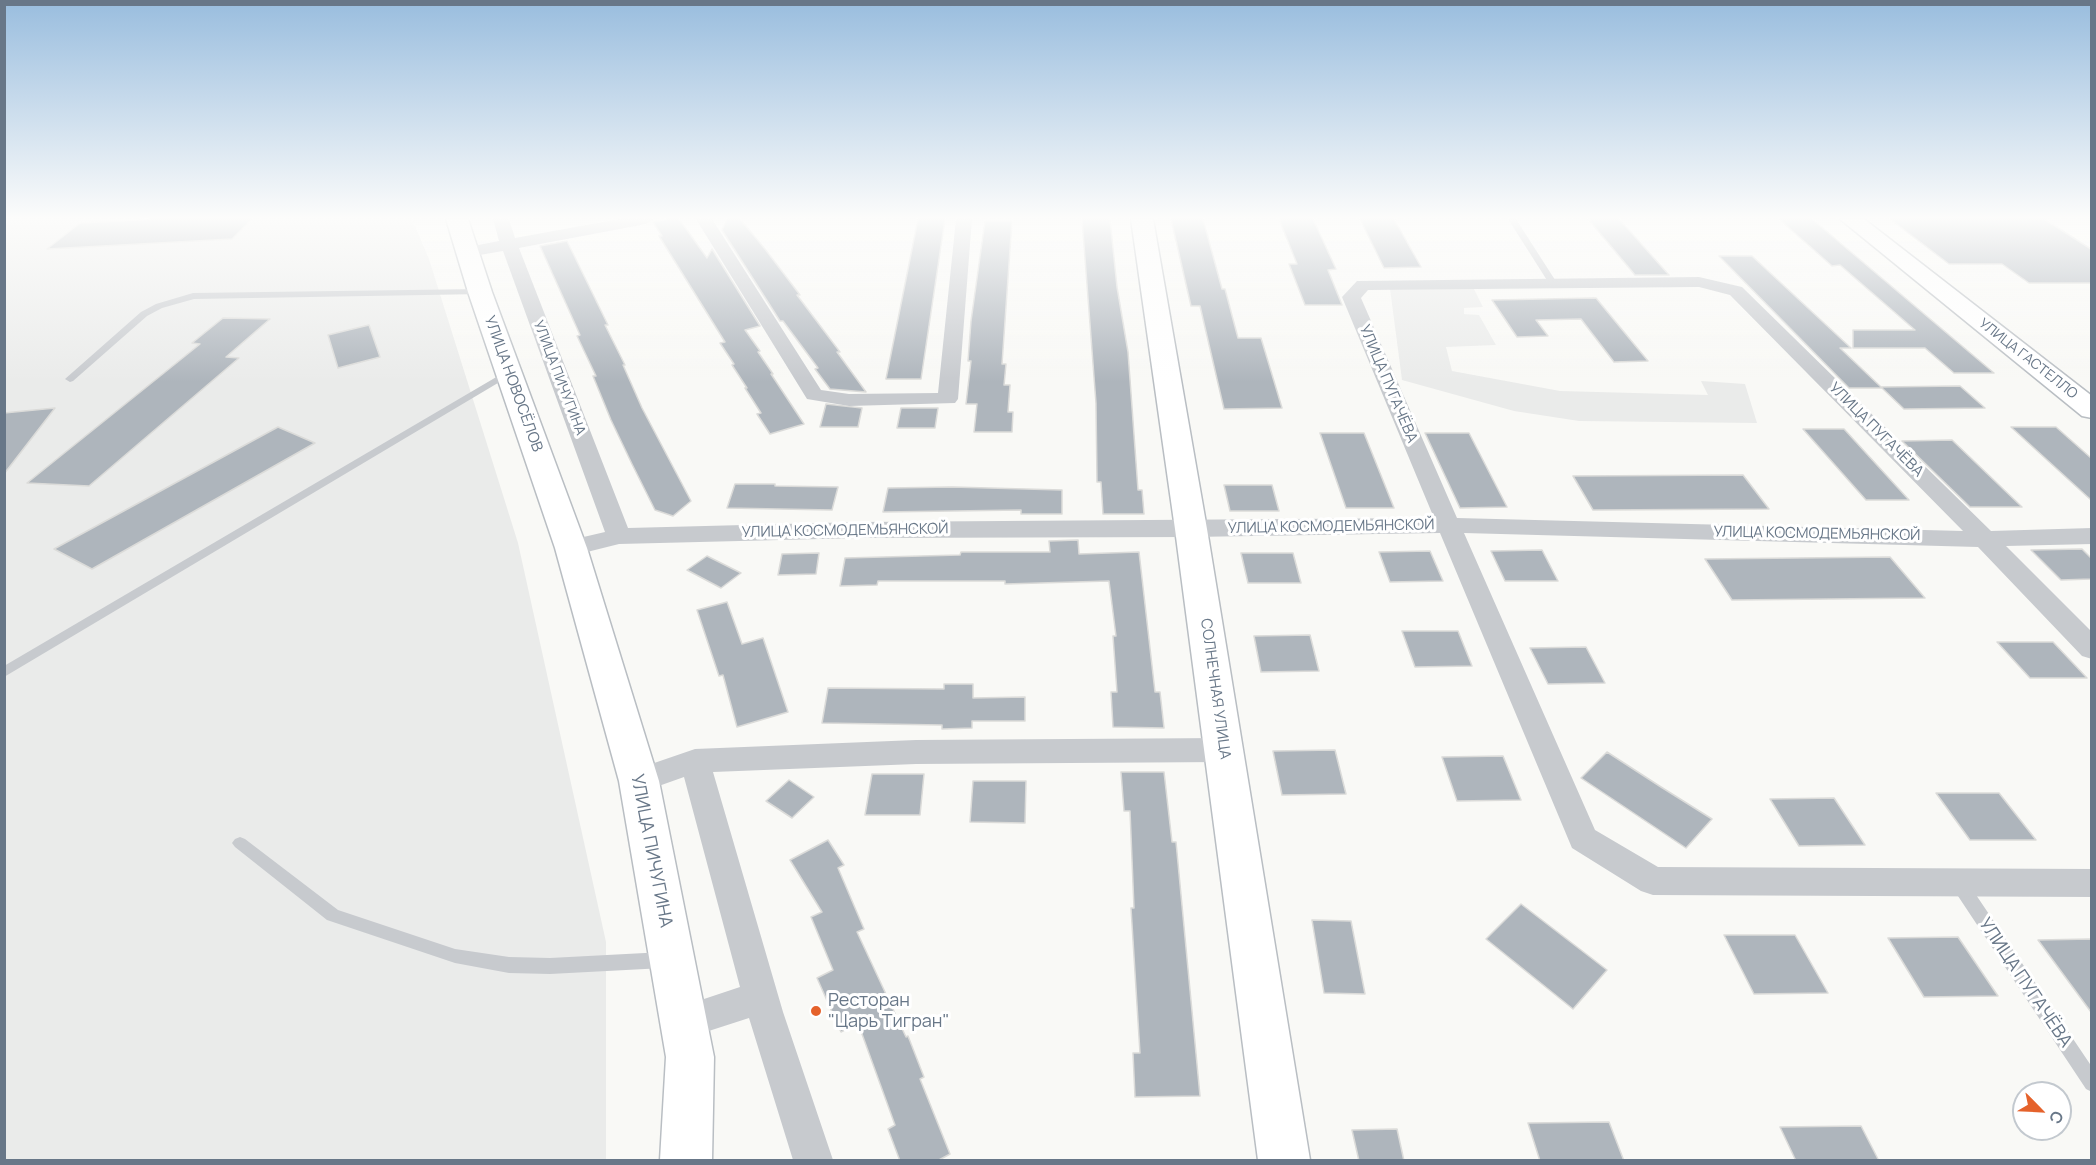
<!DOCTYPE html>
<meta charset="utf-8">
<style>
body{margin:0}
#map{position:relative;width:2096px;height:1165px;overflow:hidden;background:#f9f9f6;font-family:Manrope,sans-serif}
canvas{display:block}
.frame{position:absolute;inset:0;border:6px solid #687788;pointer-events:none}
.north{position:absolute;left:2012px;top:1081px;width:60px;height:60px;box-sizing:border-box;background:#fff;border:2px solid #c3c9cf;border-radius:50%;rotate:114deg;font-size:16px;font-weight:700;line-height:24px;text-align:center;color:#687788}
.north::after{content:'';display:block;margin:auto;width:21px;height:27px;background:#e5622b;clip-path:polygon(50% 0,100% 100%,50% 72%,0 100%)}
</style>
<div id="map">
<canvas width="2096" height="1165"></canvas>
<div class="frame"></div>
<div class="north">С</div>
</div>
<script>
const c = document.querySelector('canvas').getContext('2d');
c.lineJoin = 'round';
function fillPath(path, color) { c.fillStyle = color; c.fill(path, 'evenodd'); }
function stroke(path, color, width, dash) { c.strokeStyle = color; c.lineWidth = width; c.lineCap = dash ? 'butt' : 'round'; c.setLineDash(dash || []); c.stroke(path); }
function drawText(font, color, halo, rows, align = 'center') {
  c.font = font + ' Manrope,sans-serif'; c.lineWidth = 6; c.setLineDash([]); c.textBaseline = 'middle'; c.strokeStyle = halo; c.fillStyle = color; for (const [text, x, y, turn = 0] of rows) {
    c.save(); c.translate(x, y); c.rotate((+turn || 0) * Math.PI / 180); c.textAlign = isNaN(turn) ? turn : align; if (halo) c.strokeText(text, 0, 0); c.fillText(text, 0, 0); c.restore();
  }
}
const built = new Path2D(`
 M 10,219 L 412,219 L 429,259 L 518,543 L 606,942 L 606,1160 L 5,1160 L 4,226 Z
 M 1390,289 L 1474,289 L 1483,307 L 1464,308 L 1464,314 L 1479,315 L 1496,345 L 1446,347 L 1452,371 L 1560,391 L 1708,395 L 1701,381 L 1745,384 L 1757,423 L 1579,421 L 1514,411 L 1402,380 Z`);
const building = new Path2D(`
 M 152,219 L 252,219 L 232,239 L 47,249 L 80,223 Z
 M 667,219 L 679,219 L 707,258 L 712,249 L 760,326 L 745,330 L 760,351 L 758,352 L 773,374 L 771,374 L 804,424 L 770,434 L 757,414 L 761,413 L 745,388 L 747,388 L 732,365 L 734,364 L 720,343 L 725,342 L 659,236 L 662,236 L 653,222 Z
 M 727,219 L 740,219 L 765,249 L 800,295 L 797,295 L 840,352 L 837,352 L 866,392 L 830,389 L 815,369 L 818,368 L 783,321 L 780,321 L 722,230 Z
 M 918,219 L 945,219 L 921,379 L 886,379 Z
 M 1082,219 L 1110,219 L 1117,287 L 1128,352 L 1138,490 L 1142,490 L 1144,514 L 1103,514 L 1101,482 L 1097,482 L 1096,403 Z
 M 1171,219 L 1203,219 L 1222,289 L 1225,289 L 1238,338 L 1261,338 L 1282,408 L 1224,409 L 1200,306 L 1191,306 Z
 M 1279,219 L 1313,219 L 1336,269 L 1328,270 L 1342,305 L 1305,305 L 1289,264 L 1297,264 Z
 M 1360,219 L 1394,219 L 1421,267 L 1384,268 Z
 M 1588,219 L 1619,219 L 1669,275 L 1635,275 Z
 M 1779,219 L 1812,219 L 1994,373 L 1954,373 L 1925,348 L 1853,348 L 1853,330 L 1915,330 L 1840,265 L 1832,266 Z
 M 1890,219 L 2044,219 L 2091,249 L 2091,283 L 2029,283 L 2002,264 L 1949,264 Z
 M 985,221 L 1012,221 L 1002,364 L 1006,364 L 1004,385 L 1010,385 L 1008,412 L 1013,412 L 1012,432 L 974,432 L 977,404 L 966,404 L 971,361 L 968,361 L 971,321 Z
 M 567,241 L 608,325 L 605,325 L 625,365 L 623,365 L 642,408 L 691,501 L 673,516 L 655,510 L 632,464 L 611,420 L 593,376 L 596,376 L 577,336 L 580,335 L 540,246 Z
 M 1719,256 L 1752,256 L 1851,348 L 1840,348 L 1882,388 L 1849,388 Z
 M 1596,298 L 1648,361 L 1614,362 L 1581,319 L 1536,320 L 1548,336 L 1517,337 L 1492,300 Z
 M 223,318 L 270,319 L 226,357 L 239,358 L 89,486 L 27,483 L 200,344 L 192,343 Z
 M 369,325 L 380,357 L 338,368 L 328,335 Z
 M 1960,386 L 1985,408 L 1904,409 L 1881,387 Z
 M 826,404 L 862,408 L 858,427 L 820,427 Z
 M 55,408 L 4,474 L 4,413 Z
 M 901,408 L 938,408 L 935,428 L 897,428 Z
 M 278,427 L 315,443 L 92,569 L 54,549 Z
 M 2011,427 L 2056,427 L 2091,458 L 2091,500 Z
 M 1803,429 L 1844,429 L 1909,500 L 1866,500 Z
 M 1320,433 L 1364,433 L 1394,508 L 1346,508 Z
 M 1425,433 L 1469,433 L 1507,507 L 1460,508 Z
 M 1952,440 L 2022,507 L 1970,507 L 1902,441 Z
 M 1743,475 L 1769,509 L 1593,510 L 1573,476 Z
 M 735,484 L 775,484 L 775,486 L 838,487 L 832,510 L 727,508 Z
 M 1224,485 L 1272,485 L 1279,511 L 1230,511 Z
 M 952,487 L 1062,490 L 1062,514 L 1021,514 L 1021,510 L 883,512 L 888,488 Z
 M 1078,540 L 1079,554 L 1139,552 L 1155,692 L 1160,692 L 1164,728 L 1113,727 L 1111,692 L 1117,692 L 1113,636 L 1116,636 L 1109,581 L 1005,584 L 1005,581 L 878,581 L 877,585 L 840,586 L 845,558 L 960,555 L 961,552 L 1050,552 L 1049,541 Z
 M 2082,549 L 2091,558 L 2091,579 L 2061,580 L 2031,550 Z
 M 1542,550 L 1558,581 L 1505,581 L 1491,551 Z
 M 1430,551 L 1443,581 L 1390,582 L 1379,552 Z
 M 819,553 L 816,574 L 778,575 L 782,554 Z
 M 1241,553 L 1293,553 L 1301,583 L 1248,583 Z
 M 707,556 L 741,573 L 721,588 L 687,570 Z
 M 1890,557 L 1925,598 L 1732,600 L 1705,559 Z
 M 727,602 L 742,644 L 763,638 L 788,712 L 737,727 L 723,675 L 719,676 L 697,610 Z
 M 1402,631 L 1458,631 L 1472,666 L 1415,667 Z
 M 1310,635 L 1319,671 L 1261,672 L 1254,636 Z
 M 1997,642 L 2053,642 L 2087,678 L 2030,678 Z
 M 1586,647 L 1605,683 L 1548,684 L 1530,648 Z
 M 944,684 L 973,684 L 973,698 L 1025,697 L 1025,721 L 972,721 L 972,728 L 942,729 L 942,725 L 822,723 L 828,688 L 944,689 Z
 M 1335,750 L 1346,794 L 1282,795 L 1273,751 Z
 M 1607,752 L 1661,787 L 1712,819 L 1686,848 L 1581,778 Z
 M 1503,756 L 1521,800 L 1457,801 L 1442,757 Z
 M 1121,772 L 1164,772 L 1172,842 L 1176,842 L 1200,1096 L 1135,1097 L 1133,1053 L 1140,1053 L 1131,908 L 1134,908 L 1130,811 L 1124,811 Z
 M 872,774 L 924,774 L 920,815 L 865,815 Z
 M 789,780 L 814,797 L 792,818 L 766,801 Z
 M 973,781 L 1026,781 L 1025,823 L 970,822 Z
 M 1936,793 L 1999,793 L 2036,840 L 1970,840 Z
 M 1834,798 L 1865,845 L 1799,846 L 1770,799 Z
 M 828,840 L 844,865 L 838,868 L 864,929 L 857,932 L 906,1037 L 908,1036 L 924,1077 L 920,1079 L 950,1154 L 937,1161 L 900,1161 L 888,1129 L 895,1125 L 858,1023 L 841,1032 L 817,978 L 833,970 L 811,917 L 822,912 L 790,860 Z
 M 1521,904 L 1607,970 L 1573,1009 L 1486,939 Z
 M 1312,920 L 1351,921 L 1365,994 L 1324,993 Z
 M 1724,935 L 1795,935 L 1828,993 L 1754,994 Z
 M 1958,937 L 1998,996 L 1924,997 L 1888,938 Z
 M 2091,939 L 2091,1012 L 2038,940 Z
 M 1609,1122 L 1624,1161 L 1540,1161 L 1528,1123 Z
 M 1861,1126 L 1879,1161 L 1796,1161 L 1780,1127 Z
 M 1397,1129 L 1404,1161 L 1359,1161 L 1352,1130 Z`);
const lane = new Path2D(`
 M 1508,219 L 1516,219 L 1557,283 L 1556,285 L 1550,285 Z
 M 480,289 L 483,290 L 483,294 L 194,299 L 162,308 L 147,316 L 73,381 L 70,382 L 65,379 L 141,312 L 156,304 L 193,293 Z
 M 510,369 L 515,372 L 513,374 L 4,677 L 4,666 Z
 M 240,837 L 245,839 L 338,910 L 455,949 L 509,957 L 550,958 L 664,952 L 670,955 L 672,960 L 670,965 L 664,968 L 550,974 L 509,973 L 455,963 L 327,920 L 235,847 L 232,843 L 235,839 Z
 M 1960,878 L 1966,880 L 2092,1067 L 2092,1092 L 2086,1089 L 1954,890 L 1952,885 L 1954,880 Z`);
const street = new Path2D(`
 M 493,219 L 509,219 L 515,238 L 619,219 L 654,219 L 646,224 L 519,248 L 628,528 L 860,522 L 1434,518 L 1342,297 L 1357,281 L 1699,277 L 1742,287 L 1991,531 L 2092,528 L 2092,544 L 2006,546 L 2092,632 L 2092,659 L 2082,656 L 1978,547 L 1464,533 L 1595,830 L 1658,867 L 2092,869 L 2092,897 L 1653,895 L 1641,891 L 1572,848 L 1440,533 L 1191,537 L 860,538 L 619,544 L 571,556 L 562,554 L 559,548 L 562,542 L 605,532 L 503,251 L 468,257 L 462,256 L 459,252 L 462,248 L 499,241 ZM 1699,287 L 1730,295 L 1963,531 L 1457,518 L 1361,298 L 1368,290 Z
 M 696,219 L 712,219 L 821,390 L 849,394 L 938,393 L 956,219 L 972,219 L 958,399 L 955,403 L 849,406 L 807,399 Z
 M 1224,738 L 1234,742 L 1239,750 L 1234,758 L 1224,762 L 916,764 L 713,772 L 783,1012 L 833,1160 L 793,1160 L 749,1018 L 684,1039 L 671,1034 L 666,1022 L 671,1010 L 740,987 L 684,777 L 639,793 L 628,790 L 624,781 L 628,772 L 695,749 L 916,740 Z`);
const secondary = new Path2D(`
 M 446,219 L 468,219 L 492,292 L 587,548 L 659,781 L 714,1057 L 712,1160 L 660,1160 L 666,1057 L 619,781 L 555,548 L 468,292 Z
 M 1131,219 L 1153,219 L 1207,529 L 1310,1160 L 1258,1160 L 1175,529 Z
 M 1840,219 L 1864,219 L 2092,396 L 2092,418 L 2082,416 Z`);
const markers = [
 [816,1011,6,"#e5622b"]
];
const farStreetnames = [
 ["УЛИЦА ГАСТЕЛЛО",2028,359,38],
 ["УЛИЦА ПИЧУГИНА",559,378,69]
];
const streetNames = [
 ["УЛИЦА НОВОСЁЛОВ",513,384,70],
 ["УЛИЦА ПУГАЧЁВА",1388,384,67],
 ["УЛИЦА ПУГАЧЁВА",1876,430,45],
 ["УЛИЦА КОСМОДЕМЬЯНСКОЙ",1331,527,-1],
 ["УЛИЦА КОСМОДЕМЬЯНСКОЙ",845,531,-1],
 ["УЛИЦА КОСМОДЕМЬЯНСКОЙ",1817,534,1],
 ["СОЛНЕЧНАЯ УЛИЦА",1215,689,82]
];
const nearStreetnames = [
 ["УЛИЦА ПИЧУГИНА",651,851,79],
 ["УЛИЦА ПУГАЧЁВА",2025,983,56]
];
const nearPoinames = [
 ["Ресторан",828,1001],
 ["\"Царь Тигран\"",828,1022]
];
fillPath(built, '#eaebea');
fillPath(building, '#aeb5bc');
stroke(building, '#dbdbd9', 1.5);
stroke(secondary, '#b9bec3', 3);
fillPath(lane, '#c7cace');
fillPath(street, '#c7cace');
fillPath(secondary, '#fff');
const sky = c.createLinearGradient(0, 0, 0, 382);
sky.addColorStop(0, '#99bdde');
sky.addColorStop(0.57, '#fcfcfb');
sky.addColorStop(1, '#fcfcfb00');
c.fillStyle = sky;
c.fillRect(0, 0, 2096, 382);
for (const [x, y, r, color] of markers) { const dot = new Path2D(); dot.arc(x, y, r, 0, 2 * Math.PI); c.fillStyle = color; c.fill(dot); stroke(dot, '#fff', 2); }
drawText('14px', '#687788', '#fff', farStreetnames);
drawText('15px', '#687788', '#fff', streetNames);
drawText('18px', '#687788', '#fff', nearStreetnames);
drawText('18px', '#687788', '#fff', nearPoinames, 'left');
</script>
